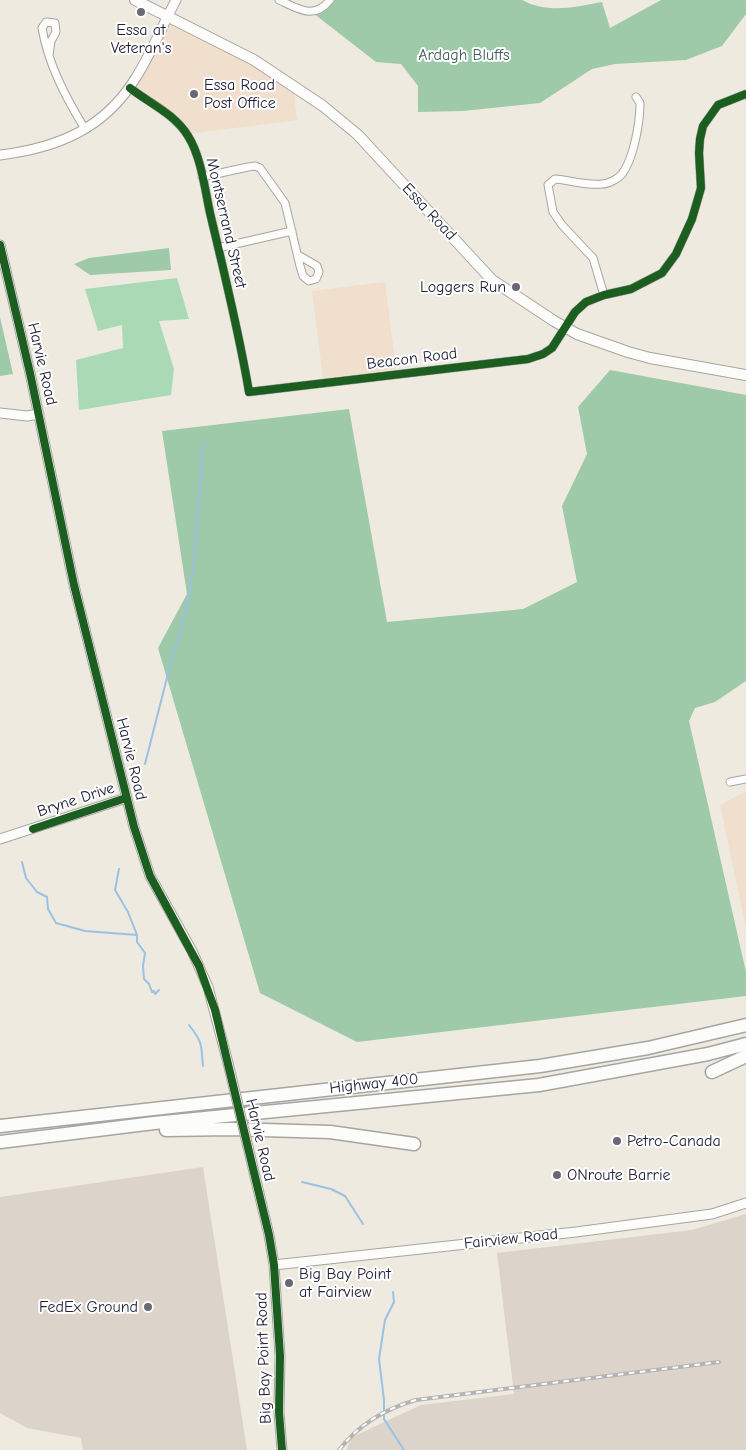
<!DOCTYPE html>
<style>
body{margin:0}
canvas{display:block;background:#eeeadf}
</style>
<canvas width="746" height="1450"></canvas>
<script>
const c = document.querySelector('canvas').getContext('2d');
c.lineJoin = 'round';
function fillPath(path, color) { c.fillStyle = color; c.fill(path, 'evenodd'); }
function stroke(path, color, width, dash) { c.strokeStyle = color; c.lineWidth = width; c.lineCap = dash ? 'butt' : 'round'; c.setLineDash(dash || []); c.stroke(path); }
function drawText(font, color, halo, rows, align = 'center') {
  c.font = font + ' "Comic Neue",sans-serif'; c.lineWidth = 4; c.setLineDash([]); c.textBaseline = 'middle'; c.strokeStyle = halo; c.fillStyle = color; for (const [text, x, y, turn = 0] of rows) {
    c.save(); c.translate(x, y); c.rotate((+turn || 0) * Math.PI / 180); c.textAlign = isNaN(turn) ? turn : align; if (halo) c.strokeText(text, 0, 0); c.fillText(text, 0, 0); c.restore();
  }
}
const built = new Path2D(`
 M 168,17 L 293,85 L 297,120 L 188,134 L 130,88 Z
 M 385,282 L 396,369 L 323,378 L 312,291 Z
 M 746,791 L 746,928 L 720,805 Z`);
const industrial = new Path2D(`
 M 203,1167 L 247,1450 L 83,1450 L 81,1438 L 27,1428 L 0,1413 L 0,1197 Z
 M 746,1214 L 746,1450 L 347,1450 L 350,1438 L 421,1405 L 514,1394 L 497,1253 L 692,1230 Z`);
const green = new Path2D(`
 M 177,278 L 189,319 L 159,321 L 174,369 L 171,395 L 79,410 L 76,360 L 123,348 L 122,325 L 98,331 L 85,289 Z`);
const forest = new Path2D(`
 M 330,0 L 522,0 C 549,14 574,7 602,2 L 610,28 L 661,0 L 746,0 L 746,14 L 722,46 L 686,60 L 615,64 L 592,69 L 540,103 L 463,111 L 418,112 L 418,86 L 401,64 L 376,62 L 313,13 Z
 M 169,248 L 171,270 L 90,275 L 74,264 L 89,258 Z
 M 0,317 L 13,374 L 0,376 Z
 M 610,370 L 746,395 L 746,681 L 715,702 L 695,708 L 689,721 L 746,972 L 746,996 L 357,1042 L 260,993 L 158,648 L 187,594 L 162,431 L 349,409 L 387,622 L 523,609 L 577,582 L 562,506 L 587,454 L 578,407 Z`);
const stream = new Path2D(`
 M 145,764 L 173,654 L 186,612 L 193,570 L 203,444
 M 22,862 L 26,878 L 37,892 L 47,897 L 48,909 L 56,923 L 85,931 L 137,935
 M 119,869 L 115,890 L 128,912 L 137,935 L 137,942 L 145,953 L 143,966 L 144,979 L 149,984 L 152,992 L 154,991 L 155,994 L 159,990
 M 189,1025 C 203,1043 201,1044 203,1066
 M 302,1182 L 331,1189 L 345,1196 L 363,1224
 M 393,1292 L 394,1302 L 385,1320 L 379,1359 L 384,1400 L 384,1419 L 404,1450`);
const minor = new Path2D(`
 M 279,0 C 299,9 314,20 330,0
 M 49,55 L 51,41 L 56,32 L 55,23 L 46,22 L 42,28 C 48,64 66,98 85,129
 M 130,88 C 149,103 175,114 188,136 C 201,156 205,190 210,213 C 224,272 239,332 249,392 L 528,359 L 543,354 L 552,348 L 575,312 L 586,302 L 604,295 L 631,289 L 662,273 L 676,254 L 692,219 L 701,188 L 699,153 L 700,139 L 703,126 L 718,105 L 746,94
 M 202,177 L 248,167 L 255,166 L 260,168 L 285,203 L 300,266 L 303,276 L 309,281 L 316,279 L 319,272 L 317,266 L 298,255
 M 218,248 L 292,231
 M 604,295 L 593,258 L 562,225 L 553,212 L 548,185 L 555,179 C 569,180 588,186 602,184 C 608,184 618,179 622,174 C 634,158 640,122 640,103 L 636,97
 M 730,782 L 746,779`);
const tertiary = new Path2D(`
 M 0,245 L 30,373 L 74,585 L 134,827 L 150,876 L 192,951 L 208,987 L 228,1063
 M 0,413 L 27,416 L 39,414
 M 0,839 L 126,798
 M 248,1147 L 269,1235 L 274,1265 L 280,1356 L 279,1412 L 282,1450
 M 274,1265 L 576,1232 L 712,1214 L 746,1203`);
const secondary = new Path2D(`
 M 0,155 C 57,148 104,129 135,79 C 151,54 162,26 176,0`);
const primary = new Path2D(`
 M 135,0 L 254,60 L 323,106 L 358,135 L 492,280 L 554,321 L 577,334 L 628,352 L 650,358 L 746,375`);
const motorway = new Path2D(`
 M 712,1072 L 746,1056
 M 0,1126 L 540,1066 L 648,1048 L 746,1025
 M 166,1130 L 231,1129 L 330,1132 L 414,1144
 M 0,1142 L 154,1123 L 539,1085 L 708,1054 L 746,1044`);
const rail = new Path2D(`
 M 339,1450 C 359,1424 385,1409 416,1400 L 719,1362`);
const tertiaryBridge = new Path2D(`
 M 228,1063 L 248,1147`);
const cycleway = new Path2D(`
 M 130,88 C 149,103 175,114 188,136 C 201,156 205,190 210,213 C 224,272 239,332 249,392 L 528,359 L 543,354 L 552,348 L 575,312 L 586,302 L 604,295 L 631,289 L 662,273 L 676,254 L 692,219 L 701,188 L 699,153 L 700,139 L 703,126 L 718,105 L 746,94
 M 0,245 L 30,373 L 74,585 L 134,827 L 150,876 L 199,966 L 215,1010 L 269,1235 L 274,1265 L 280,1356 L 279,1412 L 282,1450
 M 33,829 L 126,798`);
const markers = [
 [141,12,5,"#696874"],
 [194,94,5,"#696874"],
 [516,287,5,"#696874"],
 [617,1141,5,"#696874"],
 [557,1175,5,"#696874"],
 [289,1283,5,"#696874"],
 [148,1307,5,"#696874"]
];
const poiNames = [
 ["Essa at",141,30,"center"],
 ["Veteran's",141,48,"center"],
 ["Essa Road",204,85],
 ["Post Office",204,103],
 ["Loggers Run",506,287,"right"],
 ["Petro-Canada",627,1141],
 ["ONroute Barrie",567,1175],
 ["Big Bay Point",299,1274],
 ["at Fairview",299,1292],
 ["FedEx Ground",138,1307,"right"]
];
const parkNames = [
 ["Ardagh Bluffs",464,55]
];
const streetNames = [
 ["Essa Road",429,212,47],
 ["Montserrand Street",226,223,77],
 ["Beacon Road",412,359,-7],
 ["Harvie Road",42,364,77],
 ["Harvie Road",131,759,76],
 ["Bryne Drive",76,800,-18],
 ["Highway 400",374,1084,-6],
 ["Harvie Road",260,1140,77],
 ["Fairview Road",511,1239,-6],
 ["Big Bay Point Road",264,1358,-92]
];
fillPath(built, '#efdfcc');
fillPath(industrial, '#dcd4ca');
fillPath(green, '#aadab5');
fillPath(forest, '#9ecaa9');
stroke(stream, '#99c2e4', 2);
stroke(minor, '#a7a5a1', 9);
stroke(tertiary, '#a7a5a1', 11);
stroke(secondary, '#a7a5a1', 11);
stroke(primary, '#a7a5a1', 12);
stroke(motorway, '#a7a5a1', 15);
stroke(minor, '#fcfcfa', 7);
stroke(tertiary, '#fcfcfa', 9);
stroke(secondary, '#fcfcfa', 9);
stroke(primary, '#fcfcfa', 10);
stroke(motorway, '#fcfcfa', 12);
stroke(rail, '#b4b4b5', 4);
stroke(rail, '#fff', 2, [5.5]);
stroke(tertiaryBridge, '#a7a5a1', 11, []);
stroke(tertiaryBridge, '#fcfcfa', 9);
stroke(cycleway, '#1b5e20', 8);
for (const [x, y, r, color] of markers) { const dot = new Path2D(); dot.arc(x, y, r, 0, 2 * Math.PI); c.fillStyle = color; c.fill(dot); stroke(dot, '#fff', 2); }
drawText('16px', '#22223b', '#fff', poiNames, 'left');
drawText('16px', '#3e5e59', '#fff', parkNames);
drawText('16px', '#22223b', '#fff', streetNames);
</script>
